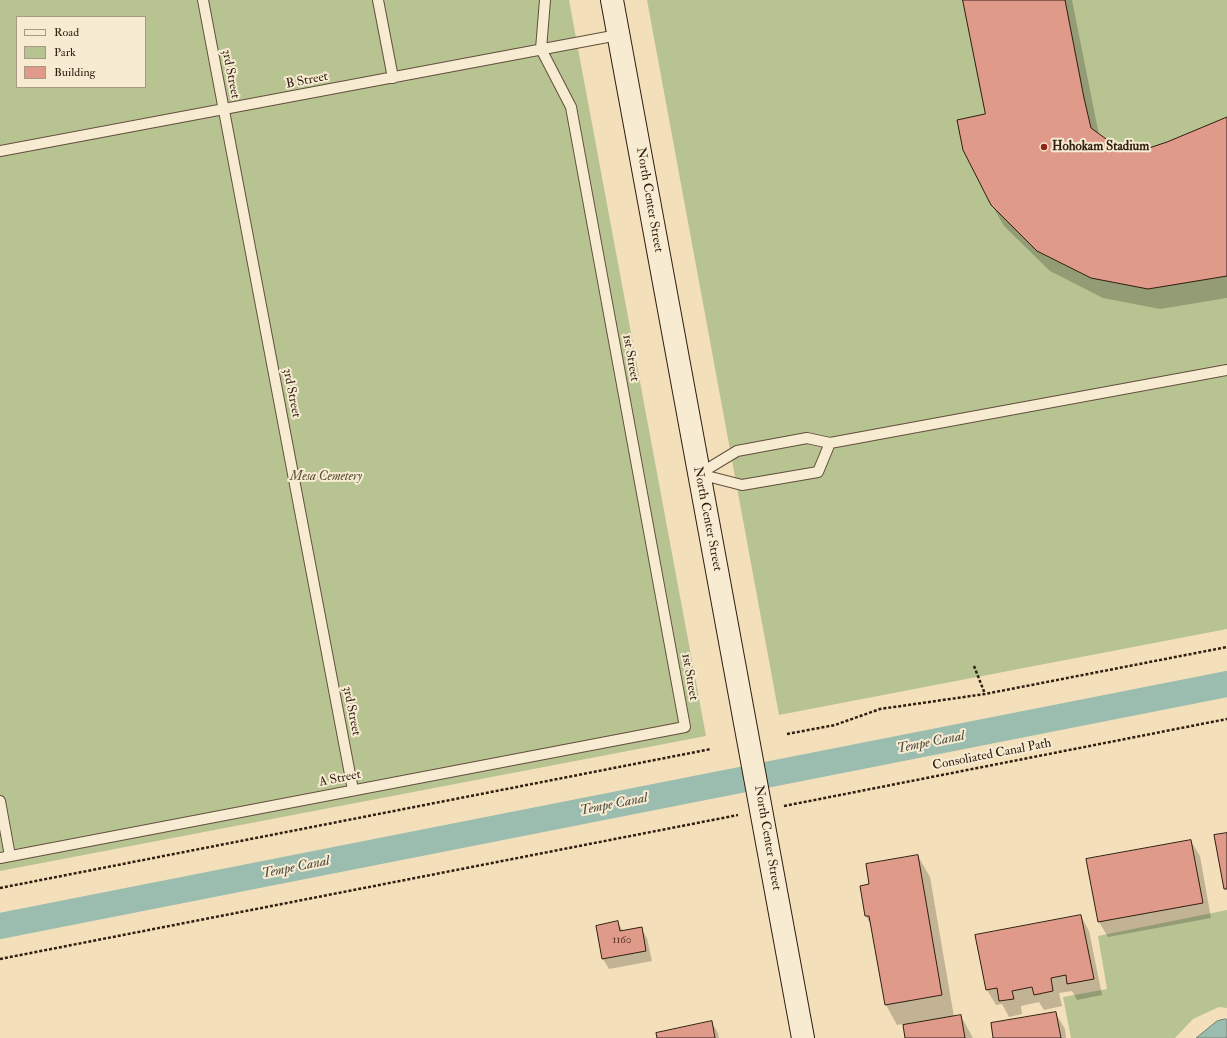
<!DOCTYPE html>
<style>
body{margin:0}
#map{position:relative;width:1227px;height:1038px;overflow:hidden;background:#f3e0ba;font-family:"IM FELL Double Pica",serif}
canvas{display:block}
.legend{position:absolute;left:16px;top:16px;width:130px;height:72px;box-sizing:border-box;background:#f7ebd2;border:1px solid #a79985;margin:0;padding:5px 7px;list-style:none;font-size:12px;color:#301e12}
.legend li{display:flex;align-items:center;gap:8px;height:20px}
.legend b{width:20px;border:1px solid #a79985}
</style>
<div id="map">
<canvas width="1227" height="1038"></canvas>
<ul class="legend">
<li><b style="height:5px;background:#f7ebd2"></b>Road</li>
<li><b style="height:11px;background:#b8c392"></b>Park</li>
<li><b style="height:11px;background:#e09a8a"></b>Building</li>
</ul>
</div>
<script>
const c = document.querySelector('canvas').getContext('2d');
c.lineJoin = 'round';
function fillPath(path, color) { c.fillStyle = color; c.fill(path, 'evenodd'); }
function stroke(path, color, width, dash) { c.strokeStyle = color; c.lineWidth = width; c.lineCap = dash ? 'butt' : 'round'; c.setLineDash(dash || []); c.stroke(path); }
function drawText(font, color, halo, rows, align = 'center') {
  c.font = font + ' "IM FELL Double Pica",serif'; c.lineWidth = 4; c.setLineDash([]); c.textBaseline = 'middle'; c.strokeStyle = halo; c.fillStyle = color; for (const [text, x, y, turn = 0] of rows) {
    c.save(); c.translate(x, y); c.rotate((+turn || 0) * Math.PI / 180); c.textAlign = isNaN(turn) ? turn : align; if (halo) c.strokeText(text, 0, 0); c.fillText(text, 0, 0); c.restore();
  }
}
const green = new Path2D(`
 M 0,0 L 569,0 L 706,736 L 0,871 ZM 17,17 L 145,17 L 145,87 L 17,87 Z
 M 647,0 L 1227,0 L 1227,629 L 779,715 Z
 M 1227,910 L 1227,1008 L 1219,1007 L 1193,1019 L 1175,1038 L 1071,1038 L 1063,997 L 1107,989 L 1098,936 Z`);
const water = new Path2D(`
 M 1226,1019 L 1227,1020 L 1227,1038 L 1196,1038 L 1217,1021 Z`);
const shadow = new Path2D(`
 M 964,0 L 1072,0 L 1099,135 L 1113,145 L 1140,152 L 1167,143 L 1227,118 L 1227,298 L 1160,309 L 1103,298 L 1050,271 L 1004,226 L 992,205 L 987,115 Z
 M 1191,841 L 1200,856 L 1211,918 L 1108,937 L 1099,922 L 1087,860 Z
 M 918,856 L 930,877 L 954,1017 L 961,1016 L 973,1038 L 906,1038 L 903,1024 L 897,1025 L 886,1005 L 872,927 L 866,916 L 861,887 L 870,885 Z
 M 1081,916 L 1089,931 L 1102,995 L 1077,1000 L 1072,991 L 1059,993 L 1062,1006 L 1044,1010 L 1039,1002 L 1021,1006 L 1022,1014 L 1009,1017 L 1002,1004 L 996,1005 L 987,990 L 977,936 Z
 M 618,923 L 623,931 L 641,928 L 647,938 L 652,961 L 609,969 L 603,959 L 597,927 Z
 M 1056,1014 L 1065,1029 L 1066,1038 L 994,1038 Z
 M 712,1023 L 718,1033 L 719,1038 L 658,1038 Z`);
const canal = new Path2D(`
 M 0,926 L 1227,684`);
const building = new Path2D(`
 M 963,0 L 1065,0 L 1084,98 L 1091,128 L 1113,144 L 1140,151 L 1167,142 L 1227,117 L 1227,276 L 1148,289 L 1091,278 L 1037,251 L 991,205 L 963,150 L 957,120 L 985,114 Z
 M 1227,833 L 1227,889 L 1224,889 L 1214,835 Z
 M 1191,840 L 1203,903 L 1098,922 L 1086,859 Z
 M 918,855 L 942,995 L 885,1005 L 869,916 L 865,916 L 860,886 L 869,884 L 866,864 Z
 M 1081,915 L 1094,979 L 1067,984 L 1066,975 L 1051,978 L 1053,991 L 1034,995 L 1032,987 L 1012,991 L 1014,999 L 999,1001 L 997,988 L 986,990 L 975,935 Z
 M 618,921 L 620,931 L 642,927 L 646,951 L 602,959 L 596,926 Z
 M 1056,1012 L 1061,1038 L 993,1038 L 991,1023 Z
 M 961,1015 L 965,1038 L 905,1038 L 903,1025 Z
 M 712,1021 L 715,1038 L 657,1038 L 656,1033 Z`);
const path = new Path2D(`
 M 974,666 L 985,694
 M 787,734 L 835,725 L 880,709 L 985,694 L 1227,647
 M 784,806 L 1227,719
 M 0,888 L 711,749
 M 0,959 L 738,815`);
const lane = new Path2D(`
 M 203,0 L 353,790
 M 378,0 L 393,78
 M 0,151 L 618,35
 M 699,474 L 737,451 L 807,438 L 830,443 L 1227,370
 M 699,474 L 742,485 L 818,472 L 830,443
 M 0,801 L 10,856
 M 0,858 L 685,727 L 571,107 L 541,49 L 545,0`);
const secondary = new Path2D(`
 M 612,0 L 803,1038`);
const markers = [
 [1044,147,4,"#8f2418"]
];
const numberNames = [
 ["1160",622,941]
];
const streetNames = [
 ["3rd Street",230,74,79],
 ["B Street",307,81,-11],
 ["North Center Street",649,200,80],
 ["1st Street",630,358,80],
 ["3rd Street",291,393,79],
 ["North Center Street",707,519,79],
 ["1st Street",689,677,80],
 ["3rd Street",351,711,79],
 ["Consoliated Canal Path",992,755,-11],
 ["A Street",340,779,-11],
 ["North Center Street",767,838,80]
];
const poiNames = [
 ["Hohokam Stadium",1052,147]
];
const parkNames = [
 ["Mesa Cemetery",326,477]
];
const waterNames = [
 ["Tempe Canal",931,743,-11],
 ["Tempe Canal",614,805,-11],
 ["Tempe Canal",296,868,-11]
];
fillPath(green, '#b8c392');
fillPath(water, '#9bbdb0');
stroke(water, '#707d71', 1);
fillPath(shadow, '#0003');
stroke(canal, '#9bbdb0', 26);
fillPath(building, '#e09a8a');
stroke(building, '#301e12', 1);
stroke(lane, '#614e3c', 12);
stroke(secondary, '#301e12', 24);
stroke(path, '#301e12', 2.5, [3, 2]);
stroke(lane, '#f7ebd2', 10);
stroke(secondary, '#f7ebd2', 22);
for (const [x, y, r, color] of markers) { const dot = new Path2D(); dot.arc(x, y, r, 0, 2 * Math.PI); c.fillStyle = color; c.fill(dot); stroke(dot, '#f7ebd2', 1.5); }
drawText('11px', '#5c3d30', null, numberNames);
drawText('13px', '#301e12', '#f7ebd2', streetNames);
drawText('bold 13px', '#301e12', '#f7ebd2', poiNames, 'left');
drawText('italic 13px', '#595038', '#f7ebd2', parkNames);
drawText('italic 14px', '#504e41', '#f7ebd2', waterNames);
</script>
